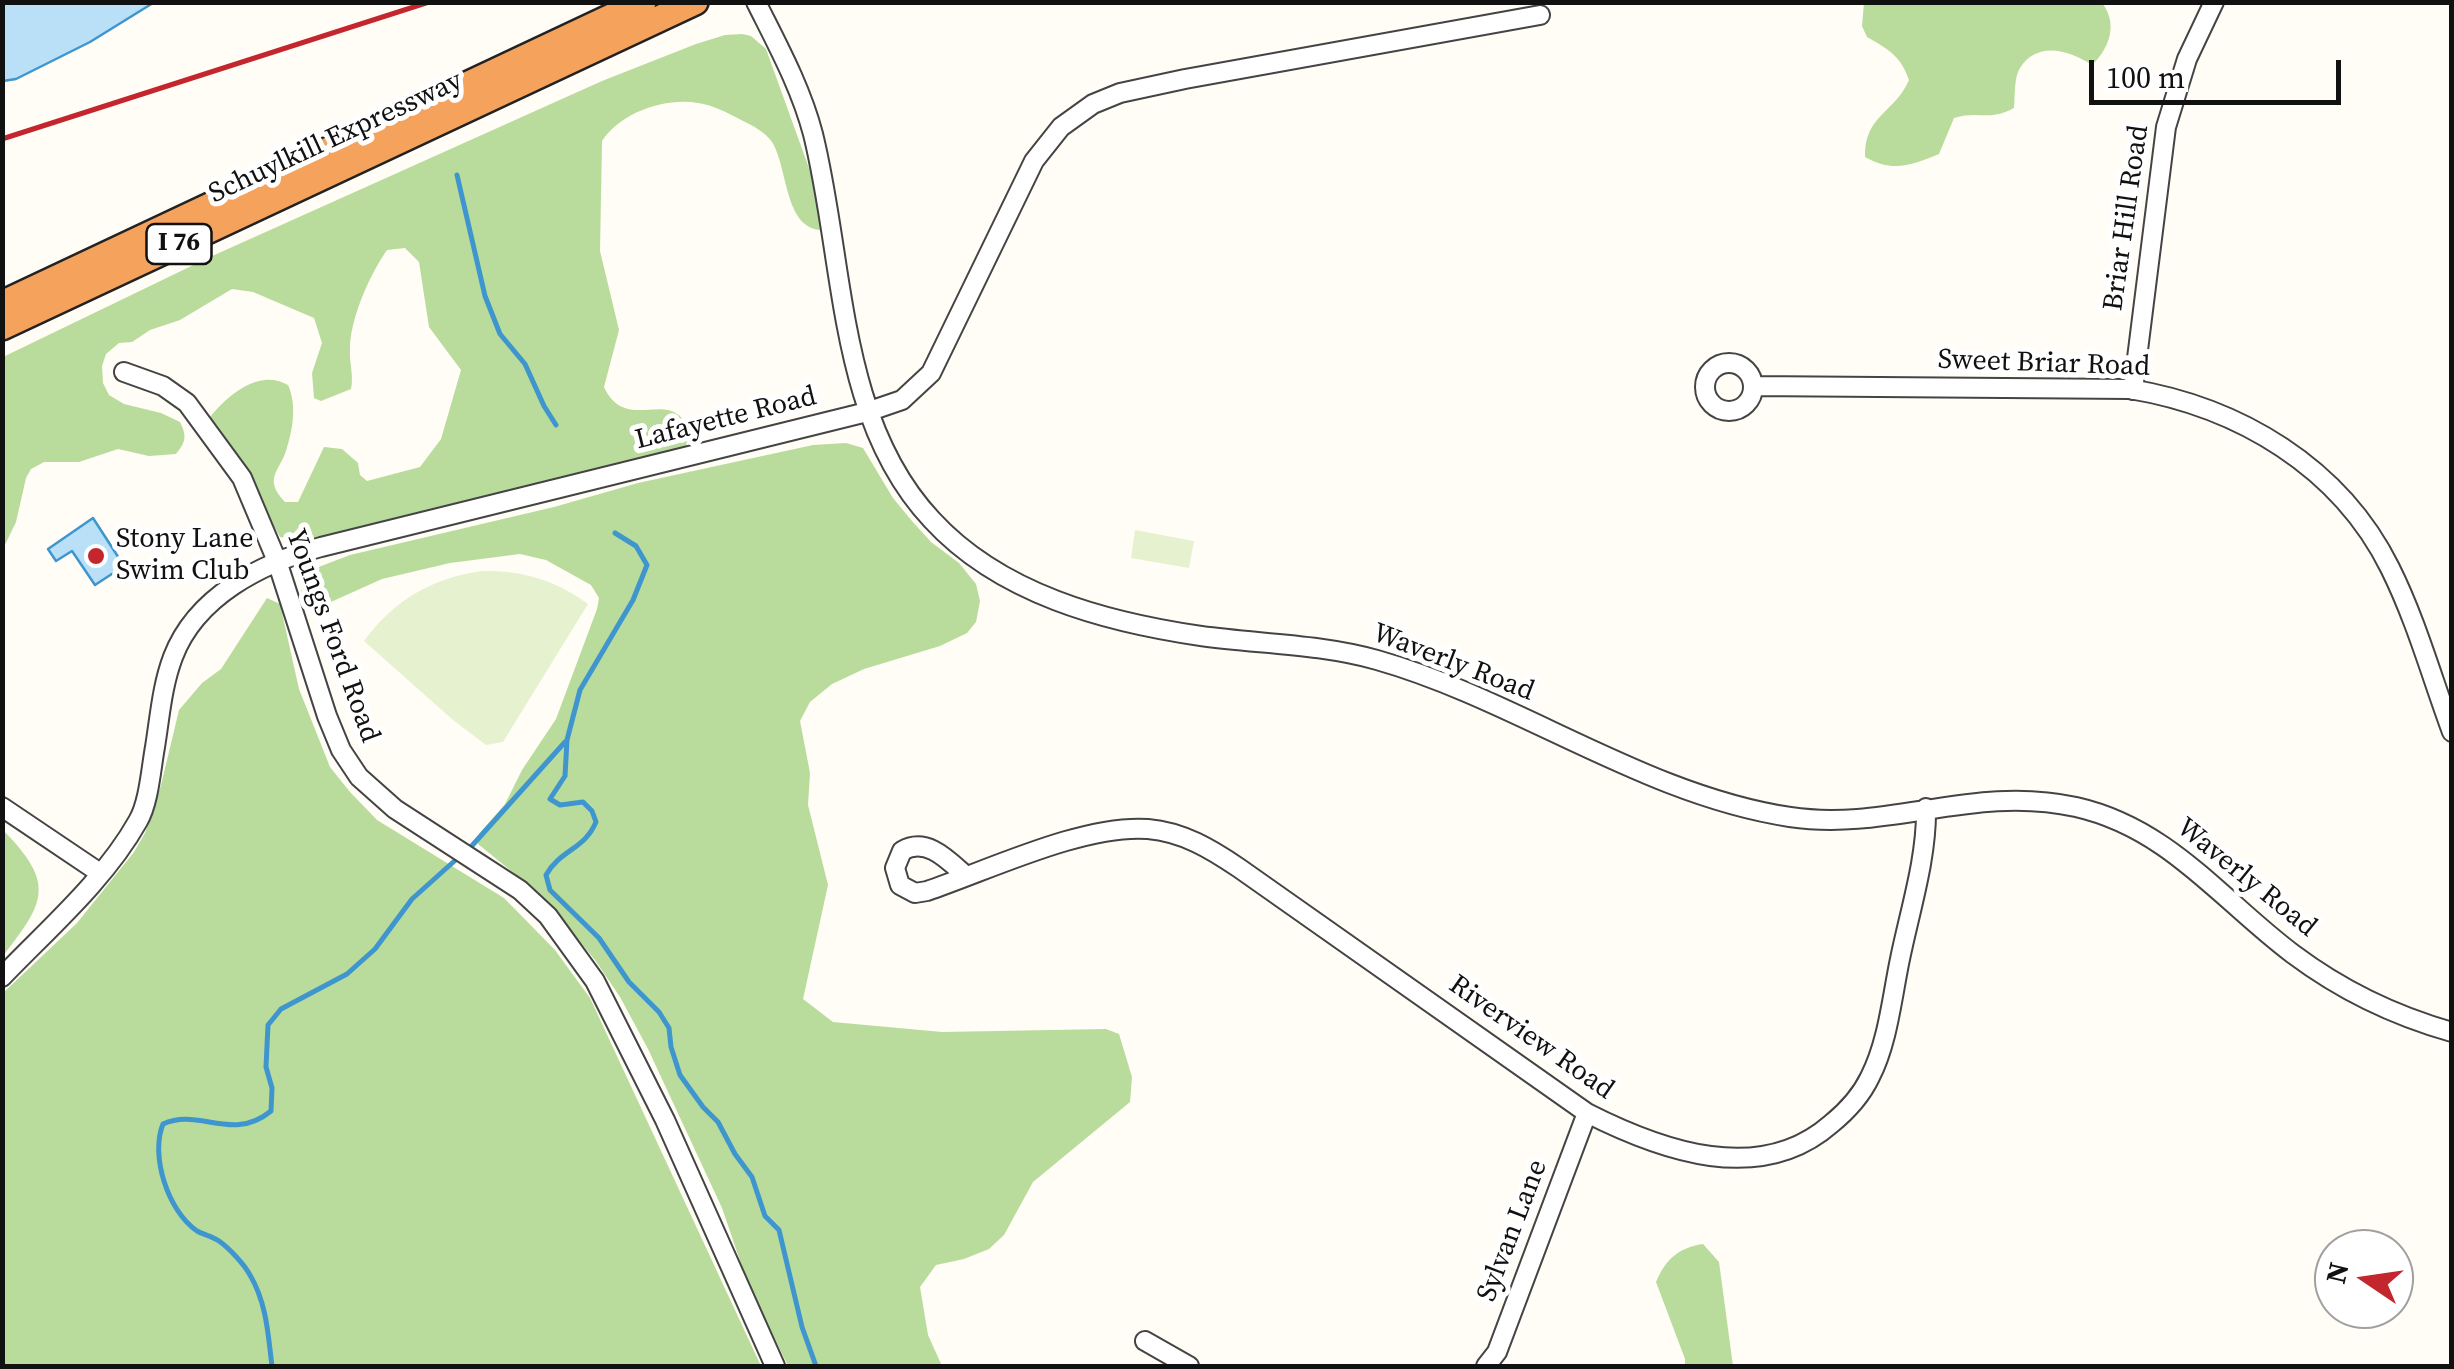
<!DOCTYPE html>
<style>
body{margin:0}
#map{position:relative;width:2454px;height:1369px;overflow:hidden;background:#fffdf5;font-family:"Source Serif 4",serif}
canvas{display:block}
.frame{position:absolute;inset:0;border:5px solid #111;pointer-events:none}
.north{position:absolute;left:2314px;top:1229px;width:100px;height:100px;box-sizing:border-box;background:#fff;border:2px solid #a0a0a0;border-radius:50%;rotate:283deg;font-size:28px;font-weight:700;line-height:40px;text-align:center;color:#111}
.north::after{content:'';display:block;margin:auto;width:35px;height:45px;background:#c4262e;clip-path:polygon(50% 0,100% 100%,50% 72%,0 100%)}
.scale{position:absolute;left:2089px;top:60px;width:252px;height:45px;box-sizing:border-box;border:5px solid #111;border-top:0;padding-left:12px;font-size:30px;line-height:35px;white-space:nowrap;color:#111;-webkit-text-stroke:8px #fff;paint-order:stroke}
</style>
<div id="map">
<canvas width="2454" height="1369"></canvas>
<div class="frame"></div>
<div class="north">N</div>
<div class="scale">100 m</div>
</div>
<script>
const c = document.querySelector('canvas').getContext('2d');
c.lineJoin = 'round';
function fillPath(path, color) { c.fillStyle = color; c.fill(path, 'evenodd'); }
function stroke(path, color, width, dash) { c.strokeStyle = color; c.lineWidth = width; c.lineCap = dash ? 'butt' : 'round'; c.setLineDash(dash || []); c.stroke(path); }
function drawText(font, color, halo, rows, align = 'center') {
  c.font = font + ' "Source Serif 4",serif'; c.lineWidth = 10; c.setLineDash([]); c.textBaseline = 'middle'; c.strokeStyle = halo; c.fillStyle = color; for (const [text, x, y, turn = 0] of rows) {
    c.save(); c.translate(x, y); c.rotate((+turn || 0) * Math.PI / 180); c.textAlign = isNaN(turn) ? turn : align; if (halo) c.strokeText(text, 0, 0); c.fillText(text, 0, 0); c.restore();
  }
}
const forest = new Path2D(`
 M 1864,3 L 2102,3 C 2118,23 2110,48 2092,65 C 2070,51 2038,40 2020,68 C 2014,77 2015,96 2014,108 C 1988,122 1980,110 1954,118 L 1939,154 C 1911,165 1894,173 1865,157 C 1864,115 1895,113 1909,80 C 1901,56 1888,49 1867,37 L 1862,26 Z
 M 742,34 L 751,36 L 766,49 L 823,207 L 824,226 L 821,230 C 784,228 788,167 772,142 C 765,132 752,125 741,120 C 728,113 713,105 698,103 C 665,97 620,113 602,141 L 600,251 L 619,330 L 604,387 C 627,436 672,384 689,431 L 686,446 L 680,453 L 463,501 L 306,541 L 280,537 C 261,498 220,455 210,417 C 228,395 259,368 288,385 C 297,405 293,429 286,451 C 279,472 263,479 285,502 L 298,502 L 324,447 L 342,449 L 358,463 L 360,475 L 367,481 L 420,467 L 441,439 L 461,370 L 429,327 L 419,262 L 405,248 L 387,250 C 370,274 350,319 350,349 C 349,363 354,375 351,389 L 321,401 L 314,398 L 312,373 L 322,343 L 314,318 L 253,292 L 232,289 L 180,320 L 150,330 L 132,342 L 119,343 L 106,354 L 102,366 L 103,383 L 109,395 L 124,404 L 161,413 L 180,422 C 187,436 186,442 176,454 L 149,456 L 118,449 L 79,462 L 44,462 L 31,469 L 26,478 L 16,522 L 3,549 L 3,357 L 210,257 L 602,81 L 696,44 L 725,35 Z
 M 846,443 L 863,448 L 893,498 L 912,521 L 931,542 L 959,563 L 976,584 L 980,601 L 976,622 L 967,633 L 940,646 L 864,669 L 832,684 L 810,702 L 800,721 L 810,773 L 808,805 L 828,885 L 803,999 L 833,1022 L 942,1032 L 1106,1029 L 1119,1034 L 1132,1077 L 1130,1102 L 1033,1182 L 1004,1235 L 989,1249 L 964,1259 L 936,1265 L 920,1287 L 928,1335 L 942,1366 L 788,1366 L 748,1284 L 722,1208 L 648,1049 L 620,997 L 595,960 L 542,896 L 478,844 L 479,834 L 505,804 L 522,770 L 556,719 L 597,609 L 599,598 L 591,585 L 546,560 L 520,554 L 450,563 L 382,579 L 322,606 L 312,607 L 299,599 L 305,579 L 316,568 L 350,555 L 554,507 L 638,483 L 813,445 Z
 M 267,598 L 280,604 L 299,689 L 330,767 L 350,792 L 377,820 L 504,898 L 555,950 L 590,998 L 761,1366 L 3,1366 L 3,993 L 77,923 L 134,852 L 145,833 L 161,785 L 179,710 L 202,683 L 221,669 Z
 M 3,830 C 56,884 45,902 3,956 Z
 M 1703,1244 L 1719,1262 L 1733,1366 L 1685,1366 L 1685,1359 L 1656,1282 C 1666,1259 1678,1248 1703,1244 Z`);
const pitch = new Path2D(`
 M 1135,530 L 1194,541 L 1189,568 L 1131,558 Z
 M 482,571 C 521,570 556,580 588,604 L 503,742 L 486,745 L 453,720 L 364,641 C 394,600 432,578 482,571 Z`);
const water = new Path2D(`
 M 2,3 L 3,2 L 153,3 L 90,42 L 16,79 L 3,81 Z
 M 93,518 L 124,566 L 95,585 L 72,551 L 56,561 L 48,549 Z`);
const stream = new Path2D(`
 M 457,175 L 485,296 L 500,334 L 525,364 L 544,406 L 556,425
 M 615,533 L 636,546 L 647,565 L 633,600 L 580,690 L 567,740 L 565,776 L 550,799 L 560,805 L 583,802 L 592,811 L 596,822 C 584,850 561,849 546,875 L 550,890 L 599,938 L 629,982 L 659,1012 L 669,1028 L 671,1047 L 680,1075 L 703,1107 L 718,1122 L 735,1154 L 752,1177 L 765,1216 L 779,1230 L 802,1327 L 816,1366
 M 469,849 L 565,742
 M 272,1366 C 268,1335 267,1304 250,1275 C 244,1264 229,1248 219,1241 C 212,1236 204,1235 197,1231 C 168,1211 150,1156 163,1124 C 199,1107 232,1143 271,1111 L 272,1088 L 266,1067 L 268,1025 L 281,1009 L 347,974 L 375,949 L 412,899 L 460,856`);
const minor = new Path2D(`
 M 756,2 C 778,46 801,88 813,134 C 845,262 837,419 932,520 C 1000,594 1105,622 1201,636 C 1260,644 1320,644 1377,660 C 1518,700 1644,795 1790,817 C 1889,832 1973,784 2076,807 C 2169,828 2221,900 2293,954 C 2341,990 2395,1016 2452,1032
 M1705 387a24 24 0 1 1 48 0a24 24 0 1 1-48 0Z
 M 124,372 L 163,386 L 187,403 L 242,478 L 277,561 L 327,716 L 341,750 L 359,777 L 395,809 L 520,890 L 548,916 L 595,981 L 665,1120 L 775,1366
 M 1753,386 L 2130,389 C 2239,407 2340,467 2390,568 C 2416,620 2432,678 2452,732
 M 2133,390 L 2166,127 L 2187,59 L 2214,2
 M 2,807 L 100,873
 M 966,876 C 949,861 927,836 902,851 L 895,868 L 900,885 L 915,893 L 927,891 C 989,870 1084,824 1148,829 C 1183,832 1211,849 1239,868 L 1587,1113 C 1662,1151 1760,1186 1831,1124 C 1847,1111 1861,1096 1870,1077 C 1888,1042 1892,997 1900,959 C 1910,910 1927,858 1926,808
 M 2,977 C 48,929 105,880 138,821 C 149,802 151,769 155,747 C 160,716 162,686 173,657 C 196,596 262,563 321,547 L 867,412 L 902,400 L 931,373 L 1034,161 L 1061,127 L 1093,104 L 1120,93 L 1185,79 L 1540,15
 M 1145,1341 L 1189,1366
 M 1486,1366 L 1497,1352 L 1587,1113`);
const highway = new Path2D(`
 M 2,304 L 643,2
 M 2,327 L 695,2`);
const rail = new Path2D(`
 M 2,139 L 429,2`);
const markers = [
 [96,556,10,"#c4262e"]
];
const shields = [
 [179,244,65]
];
const shieldNames = [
 ["I 76",179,244]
];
const streetNames = [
 ["Schuylkill Expressway",336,138,-25],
 ["Briar Hill Road",2127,218,-82],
 ["Sweet Briar Road",2044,364,2],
 ["Lafayette Road",726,419,-14],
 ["Youngs Ford Road",332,636,70],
 ["Waverly Road",1453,663,21],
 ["Waverly Road",2246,878,39],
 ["Riverview Road",1531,1038,35],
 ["Sylvan Lane",1513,1231,-69]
];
const poiNames = [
 ["Stony Lane",116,540],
 ["Swim Club",116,572]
];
fillPath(forest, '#b9dc9c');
fillPath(pitch, '#e6f2cf');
fillPath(water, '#b9e0f7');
stroke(water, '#3f96cf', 2.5);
stroke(stream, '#3f96cf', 5);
stroke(minor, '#444', 22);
stroke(highway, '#222', 30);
stroke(minor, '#fff', 18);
stroke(highway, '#f5a25d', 25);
stroke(rail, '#c4262e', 5);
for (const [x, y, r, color] of markers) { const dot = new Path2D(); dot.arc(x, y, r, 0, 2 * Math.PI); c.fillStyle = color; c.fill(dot); stroke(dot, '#fff', 4); }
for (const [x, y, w] of shields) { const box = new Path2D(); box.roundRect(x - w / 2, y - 20, w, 40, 8); c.fillStyle = '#fff'; c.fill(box); stroke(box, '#111', 2.5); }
drawText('bold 25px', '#111', null, shieldNames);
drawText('28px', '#111', '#fff', streetNames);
drawText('28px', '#111', '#fff', poiNames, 'left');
</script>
